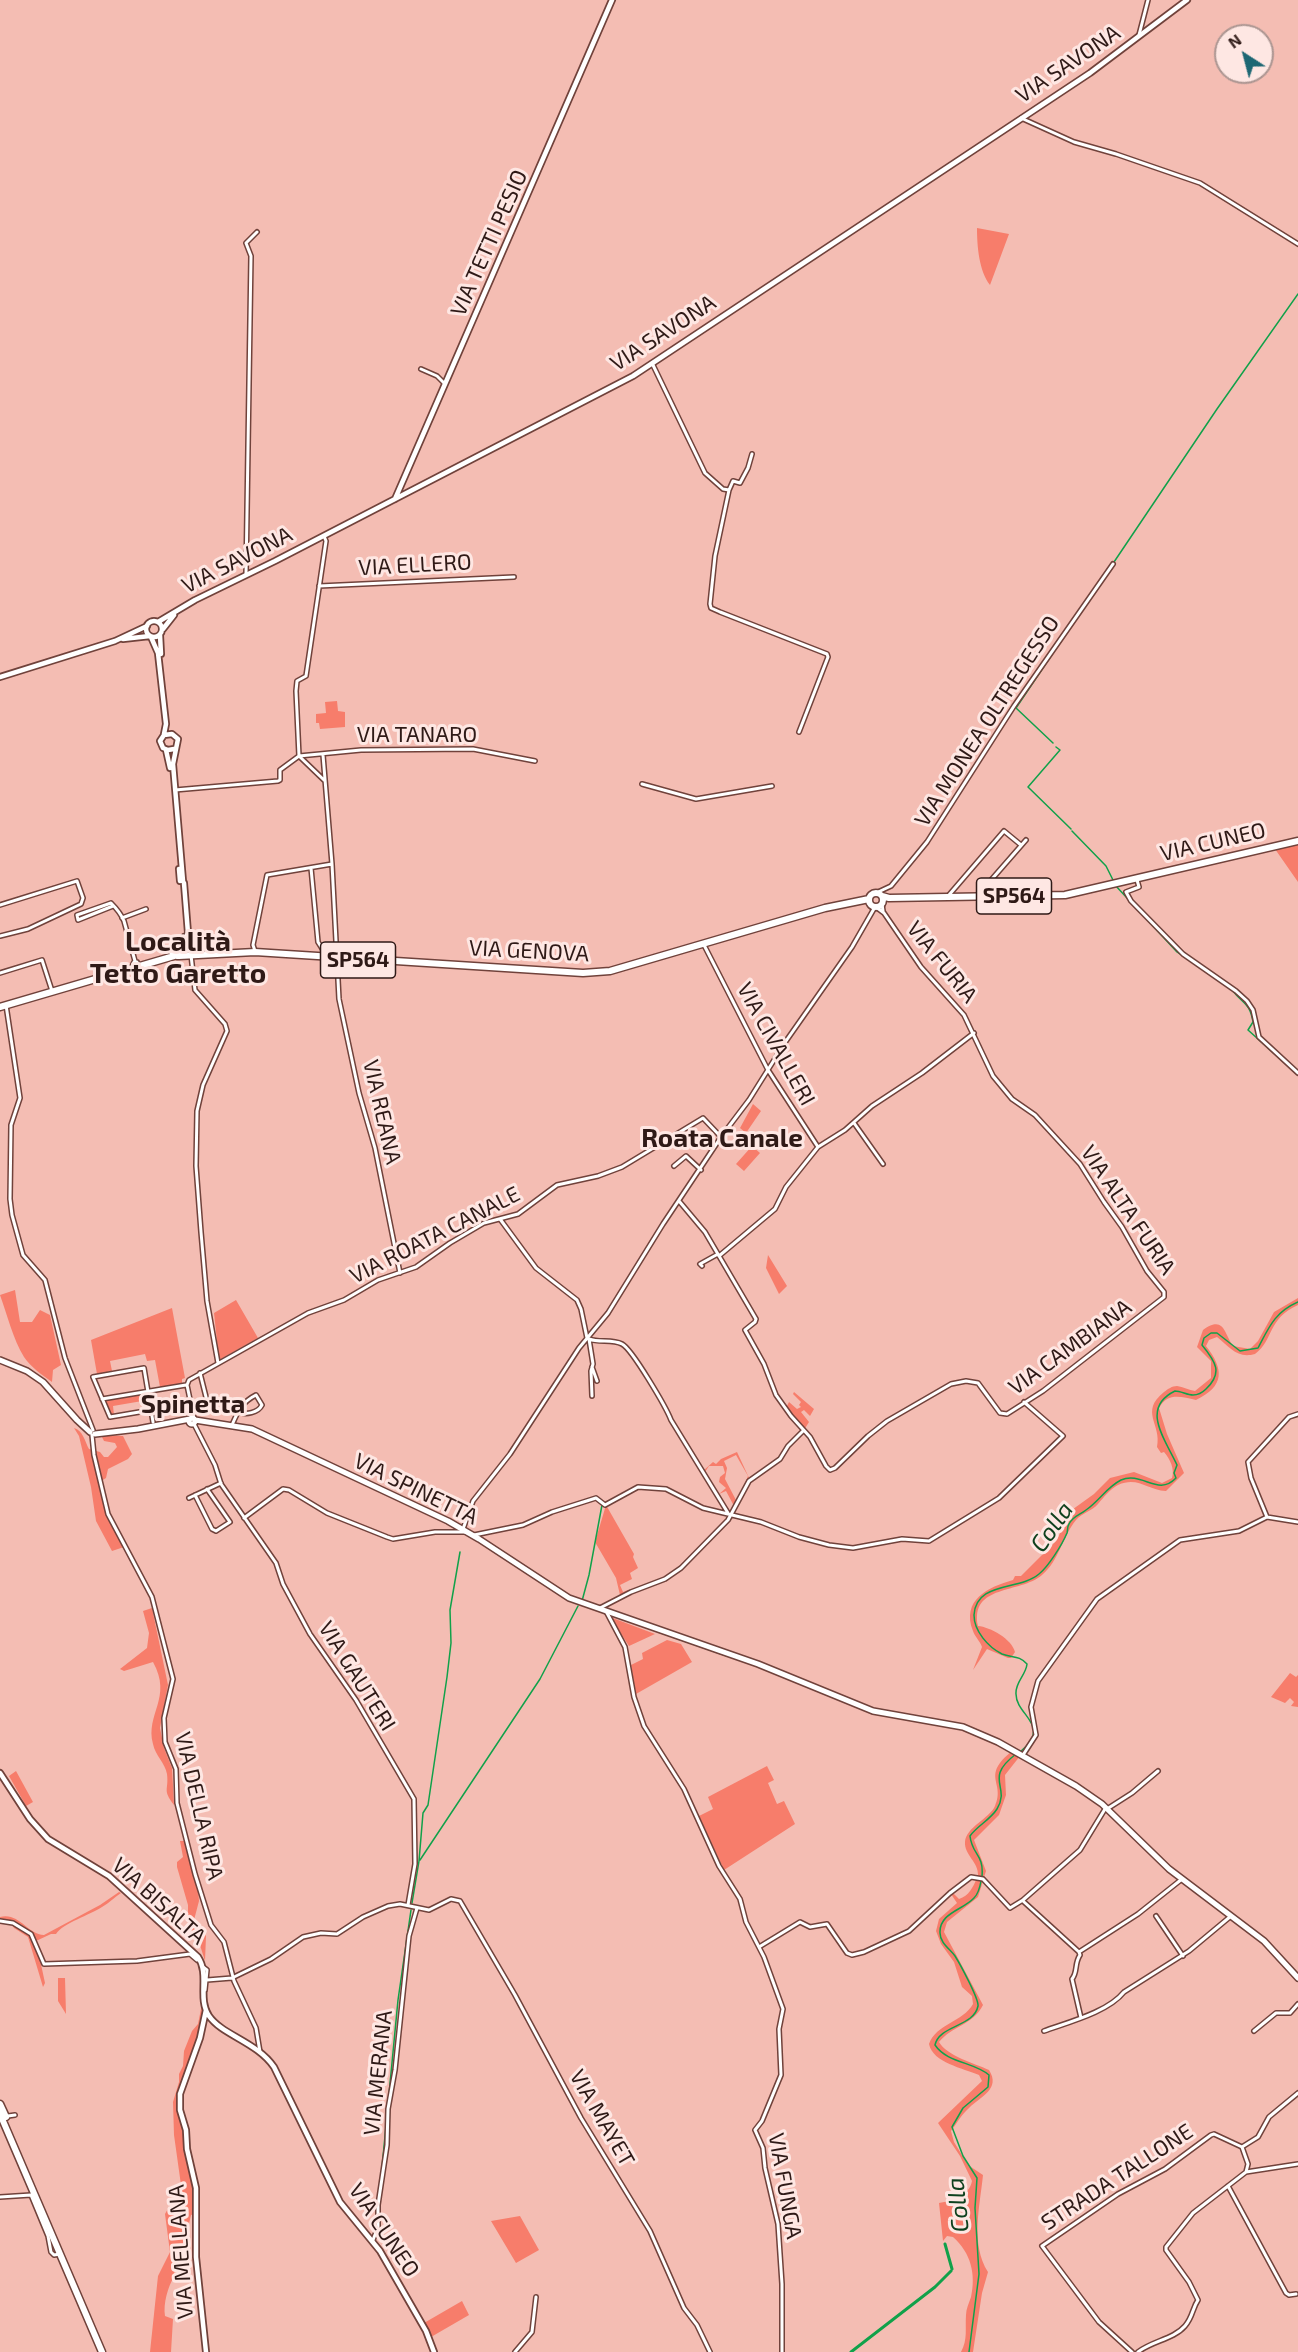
<!DOCTYPE html>
<meta charset="utf-8">
<style>
body{margin:0}
#map{position:relative;width:1298px;height:2352px;overflow:hidden;background:#f4bdb3;font-family:"Exo 2",sans-serif}
canvas{display:block}
.north{position:absolute;left:1214px;top:24px;width:60px;height:60px;box-sizing:border-box;background:#fee7e3;border:2px solid #ab9591;border-radius:50%;rotate:324deg;font-size:16px;font-weight:700;line-height:24px;text-align:center;color:#2f1a17}
.north::after{content:'';display:block;margin:auto;width:21px;height:27px;background:#1d6773;clip-path:polygon(50% 0,100% 100%,50% 72%,0 100%)}
</style>
<div id="map">
<canvas width="1298" height="2352"></canvas>
<div class="north">N</div>
</div>
<script>
const c = document.querySelector('canvas').getContext('2d');
c.lineJoin = 'round';
function fillPath(path, color) { c.fillStyle = color; c.fill(path, 'evenodd'); }
function stroke(path, color, width, dash) { c.strokeStyle = color; c.lineWidth = width; c.lineCap = dash ? 'butt' : 'round'; c.setLineDash(dash || []); c.stroke(path); }
function drawText(font, color, halo, rows, align = 'center') {
  c.font = font + ' "Exo 2",sans-serif'; c.lineWidth = 6; c.setLineDash([]); c.textBaseline = 'middle'; c.strokeStyle = halo; c.fillStyle = color; for (const [text, x, y, turn = 0] of rows) {
    c.save(); c.translate(x, y); c.rotate((+turn || 0) * Math.PI / 180); c.textAlign = isNaN(turn) ? turn : align; if (halo) c.strokeText(text, 0, 0); c.fillText(text, 0, 0); c.restore();
  }
}
const green = new Path2D(`
 M 977,228 L 1009,234 L 990,285 C 979,271 977,246 977,228 Z
 M 337,701 L 338,711 L 345,712 L 345,727 L 320,729 L 319,723 L 316,723 L 316,714 L 326,713 L 325,702 Z
 M 1298,844 L 1298,882 L 1275,849 Z
 M 753,1104 L 761,1111 L 746,1133 L 740,1128 Z
 M 752,1146 L 760,1153 L 744,1171 L 736,1164 Z
 M 768,1255 L 787,1286 L 779,1294 L 766,1268 Z
 M 15,1290 L 20,1322 L 32,1322 L 40,1310 L 50,1315 L 61,1365 L 53,1370 L 52,1382 C 42,1375 31,1367 24,1357 C 13,1339 7,1314 0,1295 Z
 M 1298,1298 L 1298,1305 C 1267,1319 1274,1340 1255,1354 C 1237,1359 1230,1347 1217,1337 L 1209,1340 L 1206,1346 C 1224,1369 1225,1386 1196,1400 C 1181,1397 1168,1392 1159,1408 L 1167,1434 L 1184,1473 L 1166,1491 C 1147,1490 1138,1476 1118,1485 C 1110,1489 1104,1497 1098,1504 C 1092,1511 1082,1513 1076,1520 C 1062,1537 1059,1561 1042,1575 C 1020,1594 970,1584 978,1626 C 990,1627 1012,1639 1015,1652 L 1011,1658 L 1008,1658 L 987,1649 L 973,1670 L 982,1647 C 980,1641 975,1637 973,1631 C 961,1600 988,1587 1013,1580 L 1015,1576 L 1021,1576 L 1057,1540 L 1069,1512 L 1094,1494 L 1110,1478 L 1134,1472 L 1162,1483 L 1172,1478 C 1175,1469 1170,1459 1164,1452 L 1161,1453 L 1157,1447 C 1162,1424 1139,1412 1164,1392 C 1168,1389 1172,1386 1177,1386 C 1183,1387 1189,1390 1195,1391 L 1211,1378 L 1211,1361 L 1197,1347 L 1203,1330 C 1224,1315 1224,1333 1233,1346 L 1250,1349 L 1258,1341 L 1274,1312 Z
 M 236,1300 L 258,1338 L 219,1360 L 214,1313 Z
 M 172,1308 L 185,1378 L 182,1379 L 182,1384 L 160,1387 L 155,1360 L 147,1361 L 145,1354 L 110,1361 L 112,1371 L 97,1374 L 91,1340 Z
 M 794,1392 L 814,1409 L 810,1416 L 804,1410 L 801,1412 L 809,1422 L 804,1430 L 786,1408 L 789,1402 L 797,1409 L 801,1407 L 799,1405 L 801,1402 L 793,1394 Z
 M 147,1393 L 148,1400 L 113,1406 L 114,1415 L 111,1415 L 104,1400 Z
 M 74,1428 C 83,1430 85,1442 89,1449 L 100,1452 L 104,1457 L 108,1457 L 117,1447 L 115,1443 L 104,1441 L 102,1437 L 105,1435 L 123,1436 L 132,1454 L 128,1459 L 108,1469 L 106,1478 L 98,1483 L 107,1515 L 124,1547 L 112,1551 L 96,1521 L 91,1487 L 79,1436 Z
 M 737,1452 L 750,1480 L 738,1500 L 748,1476 L 736,1455 L 724,1461 L 727,1468 L 725,1479 L 737,1502 L 734,1506 L 726,1491 L 719,1494 L 726,1488 L 719,1482 L 720,1477 L 725,1473 L 723,1466 L 709,1466 L 705,1472 L 703,1471 L 713,1462 L 716,1464 L 721,1459 Z
 M 606,1505 L 634,1554 L 633,1557 L 638,1568 L 630,1573 L 632,1579 L 620,1585 L 623,1592 L 628,1590 L 629,1592 L 620,1595 L 616,1578 L 595,1542 Z
 M 152,1608 L 168,1685 L 160,1728 L 164,1748 L 172,1768 L 174,1805 C 162,1789 169,1791 167,1774 C 165,1763 155,1755 153,1744 C 145,1714 173,1698 153,1662 L 124,1671 L 120,1669 L 147,1648 L 149,1633 L 143,1611 Z
 M 610,1617 L 655,1634 L 629,1646 Z
 M 667,1640 L 681,1644 L 692,1662 L 636,1694 L 631,1665 L 643,1659 L 642,1653 Z
 M 1290,1673 L 1296,1677 L 1298,1675 L 1298,1707 L 1291,1706 L 1294,1702 L 1290,1698 L 1285,1703 L 1271,1697 Z
 M 1012,1751 L 1020,1756 L 1005,1775 L 1006,1795 L 999,1815 L 974,1840 L 986,1871 L 984,1877 L 978,1876 C 979,1862 964,1855 965,1842 C 966,1827 989,1819 995,1806 C 1006,1782 980,1777 1012,1751 Z
 M 767,1766 L 774,1780 L 768,1783 L 777,1804 L 784,1801 L 795,1824 L 724,1870 L 699,1816 L 713,1809 L 708,1797 Z
 M 16,1771 L 33,1802 L 26,1806 L 9,1776 Z
 M 180,1841 L 184,1841 L 198,1888 L 199,1901 L 194,1920 L 206,1936 L 205,1961 L 199,1942 L 188,1924 L 188,1905 L 177,1867 L 177,1862 L 183,1857 Z
 M 977,1878 L 983,1881 L 978,1897 L 947,1922 L 944,1932 L 983,2005 C 973,2025 952,2026 939,2042 C 947,2056 974,2063 989,2070 C 1001,2089 981,2096 969,2108 C 962,2114 957,2123 951,2131 L 954,2142 L 968,2165 L 983,2175 C 980,2205 970,2244 988,2272 L 982,2293 L 973,2352 L 961,2352 C 968,2339 965,2329 966,2315 C 966,2309 969,2303 971,2297 C 976,2274 971,2253 953,2237 L 947,2236 L 943,2241 L 939,2203 C 953,2201 969,2196 972,2181 L 960,2156 L 938,2123 L 982,2081 L 979,2075 C 963,2068 933,2063 929,2044 C 936,2024 963,2022 973,2004 L 972,1996 L 962,1987 L 954,1962 L 941,1944 L 936,1931 L 939,1919 L 957,1903 L 951,1894 L 953,1893 L 959,1899 C 969,1896 973,1887 977,1878 Z
 M 119,1892 L 121,1893 C 115,1897 109,1903 102,1907 C 90,1915 63,1923 56,1934 L 51,1934 L 36,1941 L 45,1983 L 43,1987 L 28,1937 L 14,1928 L 12,1925 L 0,1922 L 0,1917 C 19,1912 27,1934 44,1935 L 100,1905 Z
 M 58,1978 L 65,1978 L 66,2014 L 58,2001 Z
 M 203,1999 L 203,2015 L 200,2030 L 179,2092 L 194,2184 L 195,2214 L 191,2215 L 183,2250 L 175,2264 L 174,2277 C 168,2286 163,2304 165,2316 L 173,2319 L 171,2352 L 150,2352 L 158,2276 L 170,2252 L 165,2214 L 181,2185 L 174,2135 L 173,2102 L 179,2082 L 179,2074 L 183,2066 L 184,2051 L 192,2031 L 198,2024 Z
 M 520,2216 L 539,2250 L 516,2263 L 491,2221 Z
 M 462,2301 L 469,2315 L 431,2337 L 424,2323 Z`);
const stream = new Path2D(`
 M 1114,562 L 1217,409 L 1298,294
 M 1057,647 L 1068,631
 M 1053,743 L 1016,708 L 1053,653
 M 1056,747 L 1060,750 L 1028,787 L 1071,829
 M 1072,831 L 1106,866 L 1113,880
 M 1115,885 L 1177,952 L 1217,979
 M 1233,991 C 1243,1004 1250,1003 1253,1022 L 1248,1030 L 1298,1075
 M 582,1601 L 589,1575 L 602,1505
 M 636,1624 L 727,1656
 M 876,1714 L 926,1723
 M 1020,1752 C 1053,1725 1016,1716 1016,1694 C 1015,1682 1026,1675 1027,1664 C 1019,1655 1012,1658 1002,1654 C 988,1647 974,1631 974,1615 C 976,1581 1019,1591 1039,1574 C 1048,1567 1062,1545 1067,1533 C 1068,1530 1067,1527 1069,1524 C 1073,1516 1080,1515 1086,1510 C 1099,1501 1107,1487 1121,1480 C 1142,1471 1158,1497 1176,1478 L 1174,1473 L 1177,1465 C 1165,1439 1140,1408 1175,1391 C 1181,1391 1187,1395 1193,1395 C 1198,1395 1202,1393 1206,1389 C 1223,1373 1216,1362 1202,1345 L 1204,1338 L 1211,1333 L 1217,1333 L 1240,1351 L 1258,1348 C 1269,1327 1275,1312 1298,1302
 M 420,1860 L 540,1679 L 578,1606
 M 982,1876 C 984,1854 972,1855 970,1836 C 977,1826 990,1820 997,1809 C 1011,1786 983,1779 1016,1754
 M 412,1903 L 419,1861 L 423,1813 L 428,1805 L 447,1677 L 451,1643 L 450,1610 L 460,1552
 M 381,2178 L 398,2000 L 411,1910
 M 376,2229 L 377,2207
 M 969,2352 L 979,2274 L 975,2208 L 977,2178 L 963,2156 L 952,2127 L 963,2108 L 988,2087 L 989,2075 C 974,2062 947,2063 935,2045 C 939,2025 974,2027 978,2006 C 979,1999 960,1964 955,1956 C 950,1949 940,1943 940,1933 C 939,1913 963,1910 974,1898 C 978,1894 980,1887 981,1881`);
const canal = new Path2D(`
 M 945,2244 L 952,2269
 M 851,2352 L 935,2287 L 951,2271`);
const minor = new Path2D(`
 M 1139,35 L 1148,0
 M 1021,118 L 1074,142 L 1116,154 L 1200,183 L 1298,244
 M 652,363 L 705,473 L 723,489 L 729,490
 M 421,369 L 437,376 L 445,384
 M 752,454 L 748,468 L 740,483 L 733,481 L 729,490 L 715,556 L 710,604 L 711,608 L 720,612 L 827,654 L 828,657 L 799,732
 M 324,536 L 326,541 L 306,676 L 297,681 L 296,691 L 299,756 L 325,781
 M 246,575 L 251,256 L 246,243 L 257,232
 M 319,586 L 514,577
 M 323,755 L 332,864 L 339,999 L 359,1093 L 375,1148 L 400,1273
 M 299,756 L 361,750 L 473,749 L 535,761
 M 642,784 L 696,799 L 772,786
 M 175,790 L 278,781 L 280,780 L 280,770 L 299,756
 M 311,868 L 318,942 L 323,950 L 337,950
 M 1137,880 L 1139,887 L 1126,892 L 1131,901 L 1183,954 L 1236,991 L 1247,1001 L 1253,1010 L 1259,1037 L 1298,1073
 M 876,893 L 891,886 L 927,842 L 1014,706 L 1113,564
 M 949,895 L 1004,831 L 1021,845
 M 978,895 L 1026,840
 M 882,904 L 883,911
 M 0,905 L 77,881 L 83,898 L 81,904 L 28,929 L 0,936
 M 113,906 L 78,920 L 77,915 L 111,903 C 116,908 121,914 124,921 L 135,961
 M 122,918 L 146,909
 M 704,945 L 768,1070 L 818,1147
 M 255,951 L 253,945 L 267,875 L 332,864
 M 191,955 L 195,990 L 225,1024 L 227,1031 L 203,1085 L 197,1111 L 196,1166 L 201,1232 L 207,1301 L 218,1363
 M 134,962 L 137,962 L 136,965 L 133,964 Z
 M 0,973 L 42,960 L 52,991
 M 6,1005 L 20,1098 L 11,1125 L 10,1199 L 12,1215 L 23,1255 L 45,1280 L 65,1358 L 93,1430
 M 854,1123 L 883,1164
 M 674,1166 L 686,1156 L 701,1170
 M 679,1201 L 705,1232 L 756,1319 L 755,1322 L 745,1330 L 764,1364 L 776,1395 L 791,1416 L 810,1437 L 826,1466 L 830,1470 L 835,1468 L 868,1436 L 887,1421 L 951,1384 L 966,1381 L 978,1383 L 1000,1413 L 1007,1414 L 1043,1391 L 1164,1297 L 1164,1292 L 1147,1271 L 1122,1227 L 1104,1202 L 1080,1164 L 1035,1115 L 1012,1099 L 993,1076 L 964,1015 L 921,967 L 884,913 L 876,907
 M 500,1219 L 536,1268 L 577,1300 L 581,1309 L 587,1338
 M 719,1256 L 775,1209 L 786,1187 L 818,1147 L 845,1130 L 872,1106 L 922,1073 L 974,1033
 M 702,1266 L 700,1264 L 718,1254
 M 589,1339 C 599,1343 612,1339 622,1344 C 632,1349 666,1407 671,1420 L 728,1513
 M 589,1339 L 593,1364 L 591,1371 L 592,1396
 M 592,1367 L 597,1381
 M 200,1373 L 208,1405
 M 102,1399 L 186,1385
 M 151,1410 L 110,1417 L 93,1377 L 144,1368 L 153,1422
 M 194,1419 L 187,1385 L 189,1380 L 308,1313 L 344,1300 L 378,1280 L 416,1267 L 450,1243 L 484,1223 L 518,1214 L 557,1185 L 598,1176 L 622,1167 L 703,1118 L 721,1137
 M 194,1424 L 215,1465 L 221,1484 L 276,1563 L 283,1584 L 310,1634 L 356,1700 L 414,1799 L 415,1864 L 408,1905
 M 232,1425 C 238,1411 242,1402 256,1395 L 262,1405 C 258,1413 246,1415 238,1412
 M 92,1435 L 94,1455 L 108,1514 L 152,1597 L 173,1679 L 164,1718 L 165,1742 L 176,1769 L 177,1803 L 195,1874 L 211,1925 L 224,1942 L 234,1981 L 256,2028 L 260,2052
 M 195,1495 L 212,1529 L 216,1531 L 230,1522 L 207,1489
 M 189,1498 L 221,1483
 M 1267,1517 L 1251,1478 L 1248,1462 L 1289,1417 L 1298,1414
 M 1267,1517 L 1298,1522
 M 244,1518 L 283,1489 L 289,1490 L 327,1513 L 387,1537 L 393,1539 L 435,1532 L 466,1532
 M 463,1529 L 473,1501 L 510,1454 L 579,1348 L 608,1313 L 663,1224 L 721,1137 L 749,1100 L 786,1041 L 852,947 L 875,907
 M 474,1535 L 523,1525 L 552,1512 L 596,1498 L 605,1505 L 638,1487 L 666,1489 L 703,1508 L 761,1522 L 799,1537 L 829,1545 L 853,1548 L 902,1539 L 929,1541 L 999,1498 L 1063,1436 L 1024,1402
 M 600,1608 L 631,1592 L 665,1579 L 681,1568 L 728,1520 L 749,1481 L 780,1459 L 788,1446 L 803,1431
 M 607,1613 L 625,1647 L 634,1697 L 644,1726 L 684,1789 L 719,1866 L 740,1899 L 746,1922 L 764,1957 L 783,2009 L 779,2029 L 781,2075 L 762,2121 L 755,2130 L 763,2148 L 765,2168 L 778,2224 L 782,2284 L 782,2352
 M 1023,1755 L 1036,1735 L 1031,1707 L 1038,1681 L 1097,1599 L 1180,1540 L 1239,1531 L 1267,1517
 M 1107,1809 L 1132,1793 L 1158,1771
 M 1023,1901 L 1079,1952
 M 1156,1916 L 1183,1956
 M 0,1921 L 13,1923 L 31,1934 L 44,1964 L 137,1961 L 190,1954 L 197,1960
 M 759,1947 L 800,1922 L 810,1927 L 827,1924 L 847,1953 L 852,1955 L 864,1952 L 909,1931 L 950,1893 L 971,1877 L 983,1879 L 1010,1908 L 1023,1900 L 1080,1850 L 1105,1809
 M 203,1967 L 207,1970 L 205,1990
 M 207,1980 L 232,1978 L 271,1959 L 303,1937 L 321,1933 L 337,1934 L 363,1917 L 388,1906 L 400,1904 L 429,1910 L 451,1899 L 460,1901 L 515,1995 L 581,2118 L 650,2231 L 684,2308 L 697,2325 L 710,2352
 M 1081,2018 L 1072,1979 C 1078,1972 1074,1964 1080,1955 L 1079,1952 L 1138,1914 L 1182,1879
 M 1044,2031 C 1069,2022 1108,2012 1124,1992 L 1189,1951 L 1231,1916
 M 1254,2031 L 1276,2013 L 1290,2013 L 1298,2004
 M 8,2116 L 15,2115
 M 1242,2147 L 1258,2137 L 1269,2117 L 1298,2093
 M 1246,2172 L 1298,2164
 M 1228,2186 L 1286,2293 L 1289,2295 L 1296,2294
 M 0,2197 L 31,2195 L 48,2236 L 51,2252 L 54,2255 L 60,2254
 M 373,2240 L 378,2227 L 378,2205 L 387,2145 L 388,2109 L 395,2070 L 409,1936 L 417,1908
 M 515,2352 L 532,2332 L 536,2297
 M 1132,2352 L 1099,2322 L 1042,2246 L 1118,2194 L 1165,2169 L 1211,2135 L 1214,2134 L 1242,2147
 M 1138,2352 C 1152,2341 1174,2339 1185,2326 C 1193,2317 1192,2309 1198,2300 L 1189,2282 L 1166,2250 L 1166,2247 L 1193,2213 L 1246,2172 L 1248,2164 L 1242,2147`);
const tertiary = new Path2D(`
 M 395,499 L 612,0
 M146 629a8 8 0 1 1 16 0a8 8 0 1 1-16 0Z
 M 158,622 L 195,600 L 275,561 L 633,376 L 1090,73 L 1187,0
 M 163,629 L 174,615
 M 160,635 L 161,654
 M 151,637 L 158,653 L 166,724 L 164,734
 M 123,639 L 150,636
 M 0,677 L 115,641 L 147,626
 M 174,749 L 168,750 L 163,748 L 160,741 L 164,735 L 172,734 L 178,739 L 173,764 L 183,881
 M 166,750 L 170,768
 M 179,869 L 180,881
 M 177,946 L 184,937
 M 181,948 L 188,933 L 184,883
 M 0,1773 L 30,1819 L 48,1839 L 109,1876 L 198,1957 C 210,1975 197,1998 209,2016 C 222,2035 257,2042 274,2067 L 340,2202 L 380,2251 L 426,2331 L 434,2352
 M 206,2010 L 200,2038 L 180,2094 L 180,2110 L 186,2130 L 187,2149 L 196,2188 L 196,2257 L 206,2352`);
const secondary = new Path2D(`
 M 0,1360 L 27,1371 L 43,1382 L 77,1420 L 90,1432
 M189 1421a3 3 0 1 1 6 0a3 3 0 1 1-6 0Z
 M 195,1420 L 252,1429 L 448,1521 L 479,1539 L 569,1598 L 758,1664 L 873,1711 L 963,1727 L 998,1742 L 1076,1786 L 1102,1804 L 1169,1869 L 1264,1941 L 1298,1978
 M 95,1434 L 138,1429 L 190,1419`);
const primary = new Path2D(`
 M869 900a7 7 0 1 1 14 0a7 7 0 1 1-14 0Z
 M 882,896 L 889,898 L 1065,895 L 1298,841
 M172 951a5 5 0 1 1 10 0a5 5 0 1 1-10 0Z
 M 179,956 L 255,952 L 583,973 L 610,971 L 825,908 L 869,899
 M 0,1007 L 174,956
 M 0,2104 L 6,2117
 M 0,2114 L 102,2352`);
const shields = [
 [1014,896,75],
 [358,960,75]
];
const shieldNames = [
 ["SP564",1014,896],
 ["SP564",358,960]
];
const streetNames = [
 ["VIA SAVONA",1068,64,-34],
 ["VIA TETTI PESIO",489,243,-66],
 ["VIA SAVONA",663,333,-33],
 ["VIA SAVONA",237,560,-27],
 ["VIA ELLERO",415,565,-3],
 ["VIA MONEA OLTREGESSO",987,721,-57],
 ["VIA TANARO",417,735],
 ["VIA CUNEO",1213,842,-13],
 ["VIA GENOVA",529,951,3],
 ["VIA FURIA",942,962,51],
 ["VIA CIVALLERI",776,1044,61],
 ["VIA REANA",382,1112,77],
 ["VIA ALTA FURIA",1128,1210,56],
 ["VIA ROATA CANALE",435,1235,-27],
 ["VIA CAMBIANA",1070,1347,-36],
 ["VIA SPINETTA",416,1489,26],
 ["VIA GAUTERI",357,1676,58],
 ["VIA DELLA RIPA",199,1806,77],
 ["VIA BISALTA",159,1901,42],
 ["VIA MERANA",378,2073,-84],
 ["VIA MAYET",602,2118,60],
 ["STRADA TALLONE",1117,2177,-33],
 ["VIA FUNGA",785,2186,80],
 ["VIA CUNEO",384,2230,56],
 ["VIA MELLANA",181,2252,-94]
];
const waterNames = [
 ["Colla",1052,1527,-55],
 ["Colla",958,2205,-96]
];
const quarterNames = [
 ["Roata Canale",722,1138],
 ["Spinetta",193,1404]
];
const districtNames = [
 ["Località",178,942],
 ["Tetto Garetto",178,974]
];
fillPath(green, '#f77d6b');
stroke(stream, '#10a14a', 1.5);
stroke(canal, '#10a14a', 3);
stroke(minor, '#70423b', 6);
stroke(tertiary, '#70423b', 8);
stroke(secondary, '#70423b', 8);
stroke(primary, '#70423b', 9);
stroke(minor, '#fff', 3);
stroke(tertiary, '#fff', 4.5);
stroke(secondary, '#fff', 5);
stroke(primary, '#fff', 6);
for (const [x, y, w] of shields) { const box = new Path2D(); box.roundRect(x - w / 2, y - 18, w, 36, 4.5); c.fillStyle = '#fee7e3'; c.fill(box); stroke(box, '#2f1a17', 1.5); }
drawText('bold 21px', '#2f1a17', null, shieldNames);
drawText('22px', '#2f1a17', '#fee7e3', streetNames);
drawText('italic 24px', '#0f411e', '#fee7e3', waterNames);
drawText('bold 26px', '#2f1a17', '#fee7e3', quarterNames);
drawText('bold 28px', '#2f1a17', '#fee7e3', districtNames);
</script>
